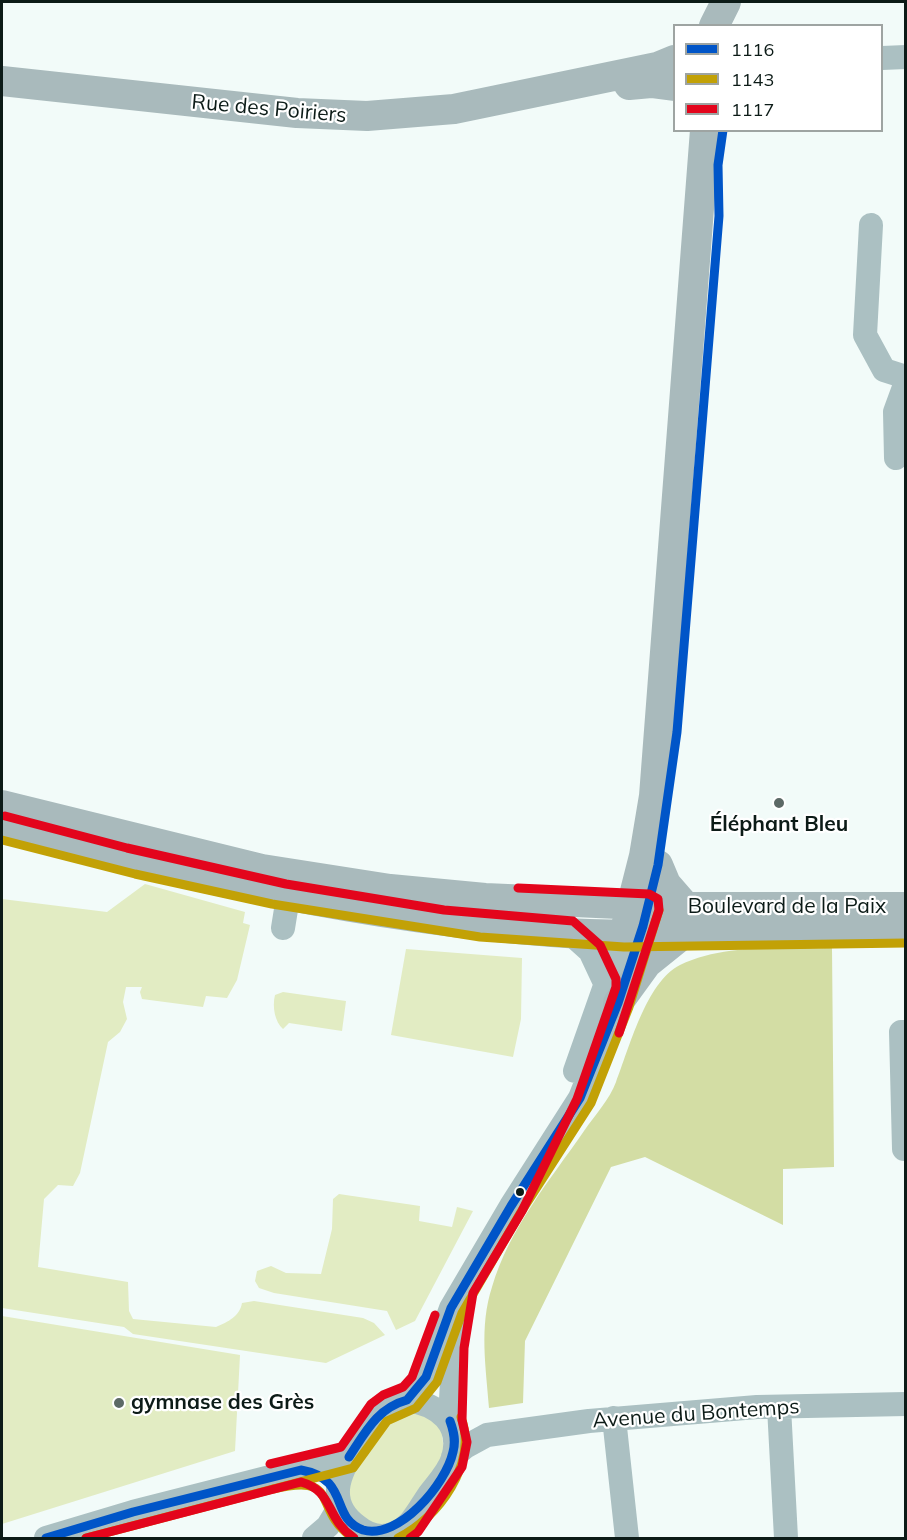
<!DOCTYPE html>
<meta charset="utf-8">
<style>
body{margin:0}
#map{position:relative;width:907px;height:1540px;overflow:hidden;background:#f2fbf9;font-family:Mulish,sans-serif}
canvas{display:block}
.frame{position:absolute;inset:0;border:3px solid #0c1b17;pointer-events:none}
.legend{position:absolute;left:673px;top:24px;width:210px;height:108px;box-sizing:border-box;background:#fff;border:2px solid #9ea4a2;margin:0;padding:8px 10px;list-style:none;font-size:18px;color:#0c1b17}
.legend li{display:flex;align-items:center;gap:12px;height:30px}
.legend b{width:30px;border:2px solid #9ea4a2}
</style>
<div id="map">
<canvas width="907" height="1540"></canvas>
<div class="frame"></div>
<ul class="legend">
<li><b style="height:8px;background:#0055c8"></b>1116</li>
<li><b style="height:8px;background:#c2a106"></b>1143</li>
<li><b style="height:8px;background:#e3051c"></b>1117</li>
</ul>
</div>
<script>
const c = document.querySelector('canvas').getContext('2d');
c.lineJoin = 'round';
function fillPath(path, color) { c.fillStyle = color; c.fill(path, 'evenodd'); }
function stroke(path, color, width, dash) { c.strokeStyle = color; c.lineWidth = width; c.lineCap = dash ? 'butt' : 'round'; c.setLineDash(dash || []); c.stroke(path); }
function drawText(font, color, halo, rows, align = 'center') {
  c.font = font + ' Mulish,sans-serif'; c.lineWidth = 4.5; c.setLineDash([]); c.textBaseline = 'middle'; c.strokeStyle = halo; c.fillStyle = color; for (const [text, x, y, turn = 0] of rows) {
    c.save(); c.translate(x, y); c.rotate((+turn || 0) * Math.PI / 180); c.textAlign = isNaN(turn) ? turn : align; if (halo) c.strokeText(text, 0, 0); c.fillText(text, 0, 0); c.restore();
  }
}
const green = new Path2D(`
 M 145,884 L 245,912 L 243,923 L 250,925 L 237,980 L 227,998 L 206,996 L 203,1007 L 142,999 L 140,992 L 142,987 L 126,987 L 123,1002 L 127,1019 L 120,1032 L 108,1042 L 80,1173 L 73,1186 L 58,1185 L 44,1199 L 38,1267 L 128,1282 L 129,1311 L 133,1319 L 216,1327 C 228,1322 240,1316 242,1303 L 254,1301 L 363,1318 L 374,1323 L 385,1335 L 326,1363 L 133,1334 L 124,1327 L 2,1308 L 2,899 L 107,912 Z
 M 406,949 L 522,958 L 521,1019 L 513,1057 L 391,1035 Z
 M 283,992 L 346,1001 L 342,1031 L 289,1023 L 283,1029 C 275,1022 272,1007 275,995 Z
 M 339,1194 L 420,1206 L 419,1221 L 452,1227 L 457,1207 L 473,1211 L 415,1321 L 396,1330 L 387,1311 L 274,1293 L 259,1288 L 255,1281 L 257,1271 L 271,1266 L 286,1273 L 321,1274 L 332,1229 L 333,1199 Z
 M 2,1316 L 240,1355 L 235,1451 L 2,1524 Z
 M 403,1408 L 441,1423 L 445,1464 L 390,1527 L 360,1520 L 343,1488 L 385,1417 Z`);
const forest = new Path2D(`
 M 832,948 L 834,1167 L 783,1169 L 783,1225 L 645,1157 L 611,1167 L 525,1341 L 523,1403 L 489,1408 C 486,1367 479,1327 492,1287 C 509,1229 550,1180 584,1131 C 594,1116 610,1099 616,1082 C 629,1049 646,982 680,965 C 725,943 784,949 832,948 Z`);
const minor = new Path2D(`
 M 882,58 L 906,57
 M 871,225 L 865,335 L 884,370 L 906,377
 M 896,458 L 895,412 L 906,382
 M 283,928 L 288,897
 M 570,933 L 590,951 L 605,983
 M 575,1071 L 623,935 L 637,928
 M 904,1149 L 901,1032 L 906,1032
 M 407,1400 L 426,1377 L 451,1308 L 511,1206 L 580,1098 L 618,1003 L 640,935
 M 407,1400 C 438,1404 463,1424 453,1458 C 449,1472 436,1485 428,1496 C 419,1509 411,1527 395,1533 C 382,1539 368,1535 357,1526 C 322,1501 342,1467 361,1439 C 374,1420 383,1403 407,1400 Z
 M 779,1407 L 786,1538
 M 614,1418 L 627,1538
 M 450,1421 L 455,1318
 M 453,1457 L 465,1447 L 487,1435 L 589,1421 L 757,1407 L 906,1404
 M 46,1538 L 133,1512 L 349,1457
 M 314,1538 L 328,1526 L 340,1506`);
const major = new Path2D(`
 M 714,26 L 726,2
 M 2,81 L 297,113 L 367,116 L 454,109 L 657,67 L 674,60
 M 629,85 L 651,83 L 674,86
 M 2,805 L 262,869 L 390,889 L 485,898 L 686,907 L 906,907
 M 2,828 C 183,876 364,918 552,932 C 616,937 680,934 745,932 C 798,931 852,931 906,931
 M 658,865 L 666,884 L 686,907
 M 627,923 L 644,856 L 654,796 L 705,130
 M 618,1003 L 647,963 L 683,934`);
const bus1 = new Path2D(`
 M 407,1400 L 426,1377 L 451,1308 L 511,1206 L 580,1098 L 618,1003 L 643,926 L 658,865 L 677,732 L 719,216 L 718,165 L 723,130
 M 349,1457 C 365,1433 377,1408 407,1400
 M 46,1538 L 133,1512 L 301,1470 C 351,1479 329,1518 363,1530 C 399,1540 446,1484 453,1452 C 456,1441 454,1432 450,1421`);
const bus2 = new Path2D(`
 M 2,840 L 135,874 L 272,904 L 480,937 L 624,947 L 906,943
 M 273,1489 C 343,1473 310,1508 353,1538
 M 86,1538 L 353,1468 L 387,1421 L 416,1408 L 437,1382 L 462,1313 L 521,1212 L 591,1103 L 629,1007 L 659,910
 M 398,1538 C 439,1518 478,1463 461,1417`);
const bus3 = new Path2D(`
 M 5,816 L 127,848 L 286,884 L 444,910 L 573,921 L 600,945 L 616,979 L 616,987 L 577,1099 L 522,1211 L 473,1293 L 464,1348 L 462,1420 L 467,1442 L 462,1467 L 418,1532 L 410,1538
 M 518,888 L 649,894 L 658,899 L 659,910 L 619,1033
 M 270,1464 L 341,1447 L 371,1404 L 383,1395 L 403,1387 L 412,1377 L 435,1315
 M 86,1538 L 301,1482 C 334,1491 325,1518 354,1538`);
const markers = [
 [779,803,6,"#5c6966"],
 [520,1192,5,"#0c1b17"],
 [119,1403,6,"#5c6966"]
];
const streetNames = [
 ["Rue des Poiriers",269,109,5],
 ["Boulevard de la Paix",787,907],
 ["Avenue du Bontemps",696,1414,-4]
];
const poiNames = [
 ["Éléphant Bleu",779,825],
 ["gymnase des Grès",131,1403,"left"]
];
fillPath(green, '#e2ecc3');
fillPath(forest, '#d3dda4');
stroke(minor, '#abc0c2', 24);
stroke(major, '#a9babc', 30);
stroke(bus1, '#0055c8', 9);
stroke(bus2, '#c2a106', 9);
stroke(bus3, '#e3051c', 9);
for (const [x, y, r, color] of markers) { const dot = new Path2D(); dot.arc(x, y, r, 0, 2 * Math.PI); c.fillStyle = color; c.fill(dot); stroke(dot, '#fff', 2); }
drawText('21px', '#0c1b17', '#fff', streetNames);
drawText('bold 21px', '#0c1b17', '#fff', poiNames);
</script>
